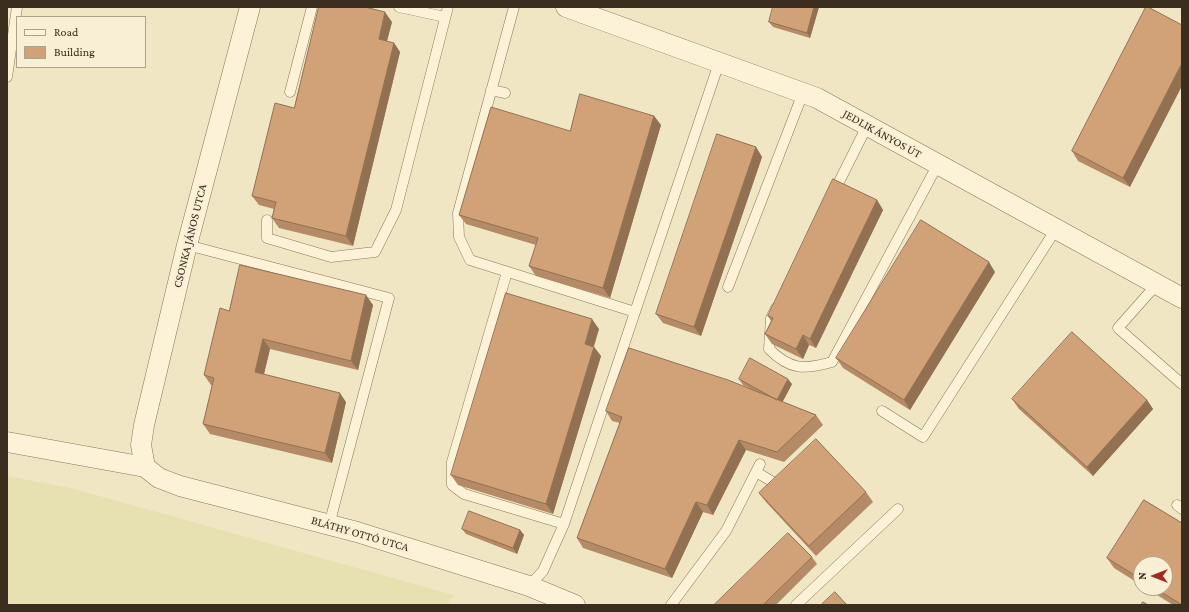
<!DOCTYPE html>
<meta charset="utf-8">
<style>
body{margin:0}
#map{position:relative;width:1189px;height:612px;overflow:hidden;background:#f1e6c4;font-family:"Crimson Pro",serif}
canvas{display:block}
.frame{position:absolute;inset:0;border:8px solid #3c2e1e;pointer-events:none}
.legend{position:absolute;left:16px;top:16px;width:130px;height:52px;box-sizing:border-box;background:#f8efd4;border:1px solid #ada28b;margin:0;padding:5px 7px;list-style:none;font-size:12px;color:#3c2e1e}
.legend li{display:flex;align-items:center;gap:8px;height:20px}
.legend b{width:20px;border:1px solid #ada28b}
.north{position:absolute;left:1133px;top:556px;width:40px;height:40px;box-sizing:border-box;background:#f8efd4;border:1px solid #ada28b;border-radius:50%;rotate:270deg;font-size:11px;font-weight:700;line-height:16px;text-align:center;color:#3c2e1e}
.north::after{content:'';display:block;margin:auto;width:14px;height:18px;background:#a02b25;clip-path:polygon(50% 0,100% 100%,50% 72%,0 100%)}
</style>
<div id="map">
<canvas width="1189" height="612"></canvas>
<div class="frame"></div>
<ul class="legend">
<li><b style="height:5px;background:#fbf2d8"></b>Road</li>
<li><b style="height:11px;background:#d1a277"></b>Building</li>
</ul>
<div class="north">N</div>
</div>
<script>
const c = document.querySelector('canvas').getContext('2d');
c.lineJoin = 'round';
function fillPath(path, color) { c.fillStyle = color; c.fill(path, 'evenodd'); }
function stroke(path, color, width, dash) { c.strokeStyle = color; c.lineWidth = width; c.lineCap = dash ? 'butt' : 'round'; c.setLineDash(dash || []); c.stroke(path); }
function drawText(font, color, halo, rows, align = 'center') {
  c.font = font + ' "Crimson Pro",serif'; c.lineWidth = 4; c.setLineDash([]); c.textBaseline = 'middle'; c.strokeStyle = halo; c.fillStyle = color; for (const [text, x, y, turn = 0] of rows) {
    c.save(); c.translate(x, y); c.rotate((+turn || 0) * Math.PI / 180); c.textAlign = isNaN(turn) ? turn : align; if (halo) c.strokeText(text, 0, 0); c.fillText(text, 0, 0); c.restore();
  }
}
const farmland = new Path2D(`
 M 7,476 L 71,488 L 454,595 L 446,605 L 7,605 Z`);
const service = new Path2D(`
 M 399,7 L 445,17
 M 514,7 L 458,213 L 459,237 L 470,260 L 635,312 L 719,63
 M 7,77 L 17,7
 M 491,90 L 505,93
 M 290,92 L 312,7
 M 833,194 L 867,126
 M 267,220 L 267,238 L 331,257 L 375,252 L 396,210 L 448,7
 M 187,245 L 389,298 L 329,525
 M 507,272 L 452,462 L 452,485 L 464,494 L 564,524 L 635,312
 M 1157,284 L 1118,328 L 1182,384
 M 728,287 L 803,93
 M 776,308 L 771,318 L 769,349 C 790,370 804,370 832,362 L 938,164
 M 882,411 L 923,437 L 1056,229
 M 756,472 L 778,485
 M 1177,505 L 1182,509
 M 529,586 L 543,571 L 564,524
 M 671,605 L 726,531 L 760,464
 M 796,605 L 898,509`);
const minor = new Path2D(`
 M 566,7 L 817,98 L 1182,298
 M 7,442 L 145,467 L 159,478 L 180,486 L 357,532 L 529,586 L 575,605
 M 145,467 L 141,445 L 144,425 L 187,245 L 250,7`);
const wall = new Path2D(`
 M 819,7 L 810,38 L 773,27 L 769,22 Z
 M 1146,7 L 1130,187 L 1078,161 L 1072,151 Z
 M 392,22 L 387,41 L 394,43 L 400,52 L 353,246 L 279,228 L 272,218 L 274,209 L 259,205 L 252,196 L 294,108 Z
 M 654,116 L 661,125 L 610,298 L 536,276 L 529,266 L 536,245 L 466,224 L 459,215 L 570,131 Z
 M 756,147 L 762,157 L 701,336 L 663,323 L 656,314 Z
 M 877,200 L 883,210 L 816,348 L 809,345 L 803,359 L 772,344 L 765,334 L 771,321 L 768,316 Z
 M 995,272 L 910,410 L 843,368 L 836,358 Z
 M 373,305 L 358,370 L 270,349 L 264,374 L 346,402 L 332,463 L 210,434 L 203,424 L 212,385 L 211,385 L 204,375 L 229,311 Z
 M 599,329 L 594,347 L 601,356 L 553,514 L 458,485 L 451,475 Z
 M 739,379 L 792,384 L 782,402 L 816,415 L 823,425 L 784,462 L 746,450 L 713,515 L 703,512 L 672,578 L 583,548 L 577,538 L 620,423 L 612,421 L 606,411 L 749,388 L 743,385 Z
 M 1012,399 L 1147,400 L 1153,409 L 1093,476 L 1019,409 Z
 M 866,492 L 873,502 L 816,556 L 766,502 L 759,493 Z
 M 1144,500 L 1182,523 L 1182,605 L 1173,605 L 1146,588 L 1165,588 L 1165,564 L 1141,564 L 1141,585 L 1114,568 L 1107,558 Z
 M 462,529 L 520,530 L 524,535 L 517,554 L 466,534 Z
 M 812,557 L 817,564 L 776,605 L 714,605 Z`);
const shadedWall = new Path2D(`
 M 814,7 L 819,7 L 810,38 L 807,33 Z
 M 385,12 L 392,22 L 385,48 L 379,39 Z
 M 394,43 L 400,52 L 353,246 L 346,236 Z
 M 1182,63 L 1182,86 L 1130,187 L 1123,178 Z
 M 654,116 L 661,125 L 610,298 L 603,288 Z
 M 756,147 L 762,157 L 701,336 L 694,327 Z
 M 877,200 L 883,210 L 816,348 L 810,339 Z
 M 989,262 L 995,272 L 910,410 L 904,400 Z
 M 366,295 L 373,305 L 358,370 L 351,361 Z
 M 592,319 L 599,329 L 591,353 L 585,344 Z
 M 803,335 L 809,345 L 803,359 L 796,349 Z
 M 263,339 L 270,349 L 262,382 L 255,372 Z
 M 594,347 L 601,356 L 553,514 L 546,504 Z
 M 788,379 L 792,384 L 781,405 L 777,400 Z
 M 340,393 L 346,402 L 332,463 L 325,453 Z
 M 1147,400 L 1153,409 L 1093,476 L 1087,467 Z
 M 739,440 L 746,450 L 713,515 L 707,505 Z
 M 696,502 L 703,512 L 672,578 L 665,569 Z
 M 520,530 L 524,535 L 517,554 L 513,548 Z`);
const building = new Path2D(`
 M 319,7 L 365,7 L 385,12 L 379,39 L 394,43 L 346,236 L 272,218 L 276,202 L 252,196 L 275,103 L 294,108 Z
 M 773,7 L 814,7 L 807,33 L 769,22 Z
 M 1146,7 L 1148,7 L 1182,25 L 1182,63 L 1123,178 L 1072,151 Z
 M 580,94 L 654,116 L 603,288 L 529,266 L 538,238 L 459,215 L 491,107 L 570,131 Z
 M 717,134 L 756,147 L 694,327 L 656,314 Z
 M 833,179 L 877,200 L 810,339 L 803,335 L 796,349 L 765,334 L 773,318 L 768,316 Z
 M 921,220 L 989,262 L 904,400 L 836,358 Z
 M 240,265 L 366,295 L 351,361 L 263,339 L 255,372 L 340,393 L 325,453 L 203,424 L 214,378 L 204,375 L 220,308 L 229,311 Z
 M 506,293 L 592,319 L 585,344 L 594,347 L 546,504 L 451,475 Z
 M 1072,332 L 1147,400 L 1087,467 L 1012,399 Z
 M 629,348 L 728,380 L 816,415 L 777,452 L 739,440 L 707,505 L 696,502 L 665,569 L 577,538 L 622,417 L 606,411 Z
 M 750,358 L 788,379 L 777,400 L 739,379 Z
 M 816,439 L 866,492 L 809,546 L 759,493 Z
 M 1144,500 L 1182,523 L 1182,605 L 1155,588 L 1165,588 L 1165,564 L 1141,564 L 1141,579 L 1107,558 Z
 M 469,511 L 520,530 L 513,548 L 462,529 Z
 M 788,533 L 812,557 L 763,605 L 714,605 Z
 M 835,592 L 847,605 L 821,605 Z
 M 1143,602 L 1148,605 L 1141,605 Z`);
const streetNames = [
 ["JEDLIK ÁNYOS ÚT",882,134,29],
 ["CSONKA JÁNOS UTCA",190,236,-76],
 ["BLÁTHY OTTÓ UTCA",360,534,16]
];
fillPath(farmland, '#e7e1b1');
stroke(service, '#8d7759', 11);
stroke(minor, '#8d7759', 21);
stroke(service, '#fbf2d8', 10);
stroke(minor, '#fbf2d8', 20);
fillPath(wall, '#b48b66');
fillPath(shadedWall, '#927153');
fillPath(building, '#d1a277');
stroke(building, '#927153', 1);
drawText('12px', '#3c2e1e', '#f8efd4', streetNames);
</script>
